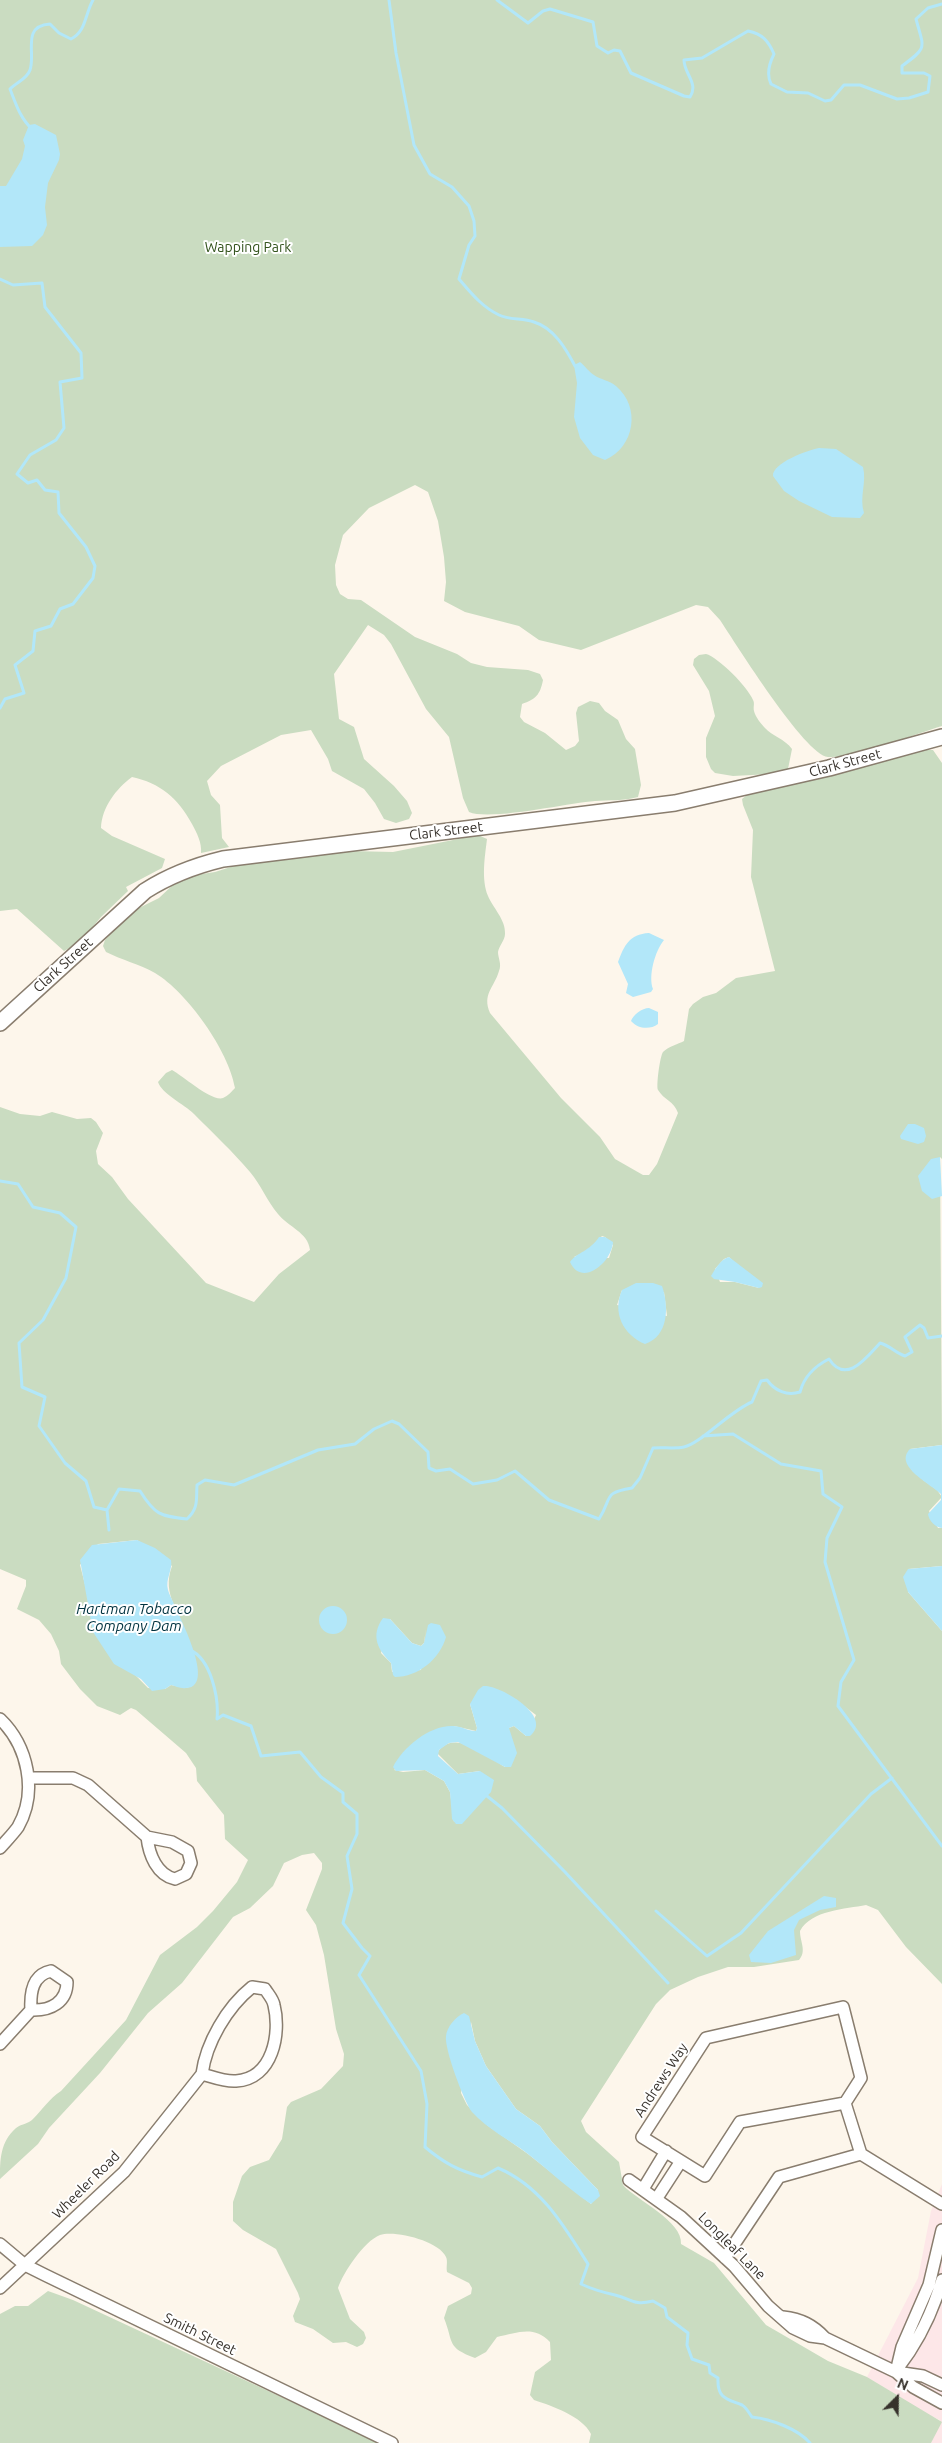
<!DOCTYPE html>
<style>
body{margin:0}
#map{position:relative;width:942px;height:2443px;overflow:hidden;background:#fdf6eb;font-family:Ubuntu,sans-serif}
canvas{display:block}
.north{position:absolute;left:872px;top:2373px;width:50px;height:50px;-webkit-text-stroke:4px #fff;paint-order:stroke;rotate:23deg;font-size:14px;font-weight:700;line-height:20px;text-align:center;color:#37322c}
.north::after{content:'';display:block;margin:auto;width:18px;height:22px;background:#37322c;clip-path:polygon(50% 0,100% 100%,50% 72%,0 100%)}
</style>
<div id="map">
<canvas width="942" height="2443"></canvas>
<div class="north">N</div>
</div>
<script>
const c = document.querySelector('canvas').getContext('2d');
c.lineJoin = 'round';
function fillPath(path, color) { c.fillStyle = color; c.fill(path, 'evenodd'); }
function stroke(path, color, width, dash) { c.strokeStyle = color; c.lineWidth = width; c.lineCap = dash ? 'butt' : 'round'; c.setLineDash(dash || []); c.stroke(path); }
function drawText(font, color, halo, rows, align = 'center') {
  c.font = font + ' Ubuntu,sans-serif'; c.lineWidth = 4; c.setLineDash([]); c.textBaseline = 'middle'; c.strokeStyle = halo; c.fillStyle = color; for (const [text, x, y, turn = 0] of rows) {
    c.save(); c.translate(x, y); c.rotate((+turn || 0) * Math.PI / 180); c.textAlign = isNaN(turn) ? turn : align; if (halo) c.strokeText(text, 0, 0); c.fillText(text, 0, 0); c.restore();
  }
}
const commercial = new Path2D(`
 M 942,2184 L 942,2443 L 931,2443 L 940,2420 L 924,2413 L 867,2377 L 918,2278 L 931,2211 Z`);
const green = new Path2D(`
 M 0,0 L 942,0 L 942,726 C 916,734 851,759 828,757 C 805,755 736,644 720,620 L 708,607 L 696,605 L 581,650 L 539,640 L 519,626 L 465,612 L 444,601 L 446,582 L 444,557 L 438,521 L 428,492 L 415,485 L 369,508 L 343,535 L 335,565 L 336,585 L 340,594 L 348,599 L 361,600 L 415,637 L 457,654 L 471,663 L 487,667 L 528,670 L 540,674 L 543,680 C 540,695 536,699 522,704 L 520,717 L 524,722 L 545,733 L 566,750 L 575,746 L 579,741 L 576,713 L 578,707 L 590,701 L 599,703 L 605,711 L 618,720 L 626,739 L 635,749 L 641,785 L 638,797 C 623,801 610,800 595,801 C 568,803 490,821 469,812 L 463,798 L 449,737 L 426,709 L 391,644 L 384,635 L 368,625 L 334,674 L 339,719 L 354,727 L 364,759 L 394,786 L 407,801 L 412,813 L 409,819 L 396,823 L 384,819 L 375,803 L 364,789 L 332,771 L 328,759 L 311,730 L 281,735 L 221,766 L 207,781 L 211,795 L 220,805 L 222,838 L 229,847 L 201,853 C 202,843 197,833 192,824 C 178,798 160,783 132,777 C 116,789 102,807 101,828 L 112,836 L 165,859 L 162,868 L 126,887 L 128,891 L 101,917 L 79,943 L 64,951 L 17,909 L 0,911 Z
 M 706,654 C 718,657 748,687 753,700 C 755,703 753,707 754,711 C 755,716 761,724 765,728 C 772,736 785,739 792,749 L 788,769 L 771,774 L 733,776 L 715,773 L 711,769 L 706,757 L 706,738 L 715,716 L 709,691 L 693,665 L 694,659 L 699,655 Z
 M 926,750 L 933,750 L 942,763 L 942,1159 L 940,1157 L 942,1445 L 910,1449 L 923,1480 L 937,1490 L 942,1497 L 929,1511 L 938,1528 L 942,1528 L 942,1566 L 908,1569 L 908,1592 L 942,1631 L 942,1984 L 906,1947 L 878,1910 L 866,1905 C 846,1909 811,1910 800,1931 C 800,1942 807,1951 799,1960 L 754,1967 L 728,1967 L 698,1977 L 670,1990 L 656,2004 L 581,2121 L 586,2132 L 619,2162 L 623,2185 C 636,2200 683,2221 681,2244 L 714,2263 L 766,2325 L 828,2361 L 867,2377 L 942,2422 L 931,2443 L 589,2443 L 591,2434 C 582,2416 552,2406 534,2400 L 530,2395 L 535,2372 L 551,2360 L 550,2342 C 534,2325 517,2333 497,2337 L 486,2352 L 475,2358 C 446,2347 454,2343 444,2318 L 448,2306 L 471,2294 L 472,2288 L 469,2283 L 447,2272 C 446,2267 448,2261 446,2257 C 439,2241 395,2230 380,2235 C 364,2241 343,2273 338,2288 L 350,2319 L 364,2332 L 366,2338 L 363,2344 L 357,2347 L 346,2342 L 333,2343 L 313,2329 L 295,2322 L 293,2316 L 300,2299 L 298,2293 L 276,2249 L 243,2230 L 233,2221 L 233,2202 L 242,2176 L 250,2167 L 269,2160 L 282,2139 L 287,2107 L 291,2102 L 321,2089 L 343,2066 L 344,2054 L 336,2029 L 324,1955 L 316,1925 L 306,1910 L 322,1869 L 322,1863 L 314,1853 L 302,1855 L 284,1863 L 273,1886 L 250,1908 L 233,1917 L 182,1983 L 148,2013 L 100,2073 L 49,2128 L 38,2144 L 0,2179 C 0,2160 0,2142 16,2128 C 21,2124 28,2124 33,2119 C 43,2109 49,2099 61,2091 L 126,2020 L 160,1955 L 197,1927 L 213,1911 L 237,1882 L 248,1860 L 225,1839 L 224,1815 L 197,1781 L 196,1768 L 186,1753 L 136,1710 L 131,1708 L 120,1715 L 97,1706 L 80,1689 L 61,1664 L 59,1651 L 51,1634 L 39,1620 L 17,1609 L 26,1586 L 26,1580 L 0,1569 L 0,1107 L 20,1114 L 40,1116 L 52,1112 L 77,1119 L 91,1118 L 96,1122 L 103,1133 L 96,1151 L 98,1164 L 112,1177 L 128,1199 L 206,1283 L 254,1302 L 279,1274 L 310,1250 C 308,1232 288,1227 278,1214 C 267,1201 261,1185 250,1172 C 233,1152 213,1133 194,1114 C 184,1104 162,1094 158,1082 L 166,1073 L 172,1070 C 183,1076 212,1102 223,1098 C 228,1096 232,1091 235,1088 C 229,1051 187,992 155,973 C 139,964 122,960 106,952 L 103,946 L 105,940 L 131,912 L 159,898 L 177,881 L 189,876 L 215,872 L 234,866 L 298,856 L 351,851 L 393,852 L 478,835 L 487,839 C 485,856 481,879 488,896 C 493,908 506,920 505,934 C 505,940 499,946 498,952 C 498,958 502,964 499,971 C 494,988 482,994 490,1013 L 561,1098 L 600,1137 L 615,1159 L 643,1175 L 649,1175 L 657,1164 L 678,1113 C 674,1101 664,1100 658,1090 C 656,1086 660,1056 663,1052 C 668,1047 678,1044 684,1041 L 689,1009 L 693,1004 L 703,997 L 716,993 L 736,978 L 775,971 L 751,877 L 753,830 L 743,805 L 742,799 L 747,795 ZM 602,1236 L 605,1237 L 613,1245 L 609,1258 L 574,1257 L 589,1250 ZM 729,1257 L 759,1288 L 735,1282 L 720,1282 L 715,1269 L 724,1259 ZM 622,1290 L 664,1292 L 667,1316 L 617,1305 ZM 137,1540 L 172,1566 C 161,1596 181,1611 188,1640 C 192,1654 191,1671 192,1686 L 186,1688 L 171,1685 L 165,1689 L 148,1688 L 93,1632 L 88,1596 L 80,1565 L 98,1544 ZM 390,1619 L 412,1643 L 421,1646 L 424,1643 L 426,1629 L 421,1670 L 392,1672 L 391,1663 L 381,1653 ZM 515,1699 L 536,1715 L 526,1736 L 514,1726 L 509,1728 L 505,1767 C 487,1756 454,1727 437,1753 L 458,1774 L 480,1771 L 454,1822 L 450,1792 L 444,1781 L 425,1770 L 403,1772 L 394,1770 L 454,1726 L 476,1731 L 477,1728 L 470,1704 ZM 471,2022 L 475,2041 L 486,2066 L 516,2109 L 540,2126 L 552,2142 L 598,2190 L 591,2204 L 528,2154 L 487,2125 L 467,2105 L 461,2093 Z
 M 48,2291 L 73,2300 L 380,2443 L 0,2443 L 0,2314 L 15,2306 L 28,2306 Z`);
const water = new Path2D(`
 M 35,124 L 56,135 L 60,154 L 59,160 L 48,183 L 45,207 L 47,225 L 43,235 L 32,246 L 0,247 L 0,186 L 6,186 L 22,159 L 25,146 L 23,140 L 29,125 Z
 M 580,362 C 585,366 589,372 594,375 C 601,380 609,380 616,386 C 641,407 635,447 605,460 L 593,455 L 580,438 L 574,417 L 577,383 L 574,365 Z
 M 819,448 L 836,449 L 863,467 C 867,482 859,497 864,513 L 860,518 L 832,517 L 799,501 L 784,491 L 773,476 C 772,463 808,450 819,448 Z
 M 649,933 L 664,940 C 655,951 648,976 653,989 L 651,992 L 633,997 L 626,993 L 628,984 L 618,962 C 624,946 629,934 649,933 Z
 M 649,1008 L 658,1012 L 658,1024 C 650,1030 638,1029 631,1021 C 633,1015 642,1008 649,1008 Z
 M 908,1124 L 915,1124 L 924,1128 L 926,1136 L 924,1142 L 918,1144 L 901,1139 L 900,1136 Z
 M 940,1157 L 942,1196 L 932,1199 L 922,1191 L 918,1176 L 931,1159 Z
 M 599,1237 L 605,1237 L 613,1242 C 612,1262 582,1288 570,1262 C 577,1252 589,1252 599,1237 Z
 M 729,1257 L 763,1283 L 762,1287 L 759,1288 L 735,1282 L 714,1279 L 711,1276 C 716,1268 720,1260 729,1257 Z
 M 636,1283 L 653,1283 L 662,1286 C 669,1306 669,1336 645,1344 C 623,1335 612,1312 622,1290 Z
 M 942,1445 L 942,1528 C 935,1527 929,1521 928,1514 L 941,1500 L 941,1494 C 931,1484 893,1466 910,1449 Z
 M 137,1540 L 155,1548 L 171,1560 C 173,1570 165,1579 168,1590 C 172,1604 220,1687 186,1688 C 181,1689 175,1686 171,1685 L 165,1689 L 152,1691 L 141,1679 L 114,1664 L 93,1632 L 80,1560 L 92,1545 Z
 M 942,1566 L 942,1631 L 908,1592 L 903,1577 L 908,1569 Z
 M319 1620a14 14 0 1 1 28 0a14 14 0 1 1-28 0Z
 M 383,1618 L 390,1619 L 412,1643 L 421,1646 L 424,1643 L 428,1625 L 431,1623 L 440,1625 L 446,1637 C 440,1659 418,1677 395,1677 L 393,1675 L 391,1663 C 378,1650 370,1636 383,1618 Z
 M 483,1686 C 498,1684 555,1716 530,1736 L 526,1736 L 514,1726 L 509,1728 L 517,1753 L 511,1767 L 505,1767 L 458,1742 L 449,1743 L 439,1750 L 438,1756 L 458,1774 L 480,1771 L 494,1780 L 491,1792 L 462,1824 L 456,1824 L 452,1819 L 450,1792 L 444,1781 L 425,1770 L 396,1771 L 393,1767 C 403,1747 430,1725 453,1726 C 461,1726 468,1731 476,1731 L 477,1728 L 470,1704 L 478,1690 Z
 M 824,1896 L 836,1898 L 836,1907 L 820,1910 L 799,1920 L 794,1930 L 796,1955 L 771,1963 L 751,1962 L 749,1955 L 768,1931 Z
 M 464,2013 L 469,2016 L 475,2041 L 486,2066 L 516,2109 L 540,2126 L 552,2142 L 598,2190 L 600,2196 L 591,2204 C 568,2189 549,2170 528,2154 C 510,2140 487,2129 472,2112 C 464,2102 444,2048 446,2036 C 447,2027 455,2017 464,2013 Z`);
const stream = new Path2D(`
 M 389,0 L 396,53 L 414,145 L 430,174 L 452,187 L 469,206 L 474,221 L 475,236 L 469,245 L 459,279 C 471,293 482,307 499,315 C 509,320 523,318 534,322 C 554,328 566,349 575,366
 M 497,0 L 528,23 L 543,11 L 550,9 L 593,22 L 597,46 L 608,53 L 614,50 L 620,51 L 631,73 L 684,96 L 690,97 C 699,83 684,74 684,60 L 702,58 L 748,31 C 762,34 768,40 774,54 C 769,64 766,74 771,84 L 787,92 L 808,93 L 825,101 L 831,100 L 844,85 L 860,85 L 897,99 L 909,98 L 928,92 L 930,76 L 924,73 L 902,73 L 902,66 C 928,47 924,49 916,19 L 928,8 L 942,4
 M 32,129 C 20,118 16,104 10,89 C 17,82 27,79 30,70 C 36,53 21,26 50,24 L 59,33 L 71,39 C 86,32 85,14 93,0
 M 0,279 L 13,285 L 42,283 L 45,307 L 81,353 L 82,378 L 60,382 L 64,428 L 56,440 L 30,455 L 17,474 L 28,483 L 37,480 L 45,490 L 58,492 L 59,513 L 86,547 L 95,566 L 93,578 L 73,604 L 60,609 L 51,626 L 35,631 L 33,651 L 15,665 L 24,693 L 5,699 L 0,708
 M 0,1181 L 18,1184 L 33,1207 L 60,1213 L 76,1227 L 66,1278 L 43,1320 L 19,1343 L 22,1387 L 45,1397 L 39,1426 L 65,1463 L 86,1481 L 94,1507 L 107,1510 L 119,1489 L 140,1491 C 155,1515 160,1516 187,1519 C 199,1508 196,1499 197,1485 L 205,1480 L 234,1485 L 318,1450 L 355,1444 L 374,1429 L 392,1421 L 399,1424 L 428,1452 L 429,1468 L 436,1471 L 450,1469 L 473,1484 L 497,1480 L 515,1471 L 549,1500 L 599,1519 C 613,1497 602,1493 632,1488 L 640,1478 L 653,1448 C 663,1447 674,1449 684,1447 C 700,1444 730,1411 752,1402 L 761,1381 L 767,1380 C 775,1391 787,1396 800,1392 C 804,1377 815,1366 829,1359 C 846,1385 866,1358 880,1343 C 891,1346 895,1353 905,1356 L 912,1352 L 905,1337 L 920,1325 L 924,1328 L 928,1338 L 942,1336
 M 703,1436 L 733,1434 L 781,1464 L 821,1471 L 823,1494 L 842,1507 L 827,1538 L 825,1562 L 854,1660 L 841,1682 L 838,1706 L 942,1846
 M 107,1510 L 109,1530
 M 190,1650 C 211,1659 219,1698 217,1719 L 223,1715 L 251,1726 L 261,1756 L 300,1752 L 321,1777 L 343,1793 L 343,1802 L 357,1814 L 357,1834 L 347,1856 L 352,1889 L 343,1923 L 362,1948 L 370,1956 L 359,1975 L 421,2071 L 427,2104 L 425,2147 C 444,2163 457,2170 482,2177 L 498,2168 C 541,2186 564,2226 588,2264 L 581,2284 C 594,2290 601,2292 615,2295 C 632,2299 633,2306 653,2301 L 665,2308 L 667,2317 L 688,2333 L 687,2345 L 692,2359 L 709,2365 L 710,2373 L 718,2378 C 717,2399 727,2399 742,2405 C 746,2407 749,2413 752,2417 C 771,2419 798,2429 810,2443
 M 487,1796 L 502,1808 L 565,1872 L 668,1983
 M 656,1911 L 707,1956 L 741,1933 L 871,1794 L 892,1778`);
const street = new Path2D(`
 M 0,1719 C 28,1746 38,1792 18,1827 C 13,1834 6,1841 0,1848
 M 29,1778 L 73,1778 L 88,1785 L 147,1837 C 149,1855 157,1875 175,1879 L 186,1874 L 191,1863 L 188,1851 L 172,1842 L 147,1837
 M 843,2007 L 861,2078 L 845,2103 L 740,2122 L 705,2176 L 642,2137 L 706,2038 Z
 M 0,2044 L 31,2010 C 30,1993 32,1975 51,1971 L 67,1982 C 67,2002 51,2011 31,2010
 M 845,2103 L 861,2154
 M 629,2180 L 681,2217 L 734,2266 L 768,2306 L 793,2328 L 810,2336 L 825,2338 L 896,2372 L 923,2376 L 942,2385
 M 643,2189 L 666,2151
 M 657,2198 L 681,2161
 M 0,2244 L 25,2265 L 45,2275 L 392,2443
 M 725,2258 L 779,2177 L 861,2154 L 942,2204
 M 0,2288 L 124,2172 L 202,2074 C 213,2077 225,2082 236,2081 C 273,2079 281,2033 274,2005 C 273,1999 268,1994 265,1989 L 252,1987 C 227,2007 206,2043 202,2074
 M 783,2317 C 801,2319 813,2325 825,2338
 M 898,2368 C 918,2342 933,2311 942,2280
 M 896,2372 L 902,2347 L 929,2285 L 942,2230
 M 896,2372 L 913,2387 L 942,2403`);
const secondary = new Path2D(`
 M 0,1023 L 145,891 C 170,875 194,866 223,859 L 675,803 L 829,768 L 942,737`);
const parkNames = [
 ["Wapping Park",248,247]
];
const streetNames = [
 ["Clark Street",845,763,-15],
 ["Clark Street",446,831,-7],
 ["Clark Street",63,965,-42],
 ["Andrews Way",661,2080,-57],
 ["Wheeler Road",86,2185,-45],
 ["Longleaf Lane",732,2246,45],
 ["Smith Street",200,2334,26]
];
const waterNames = [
 ["Hartman Tobacco",134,1609],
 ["Company Dam",134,1626]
];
fillPath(commercial, '#fde7e8');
fillPath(green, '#cadcc1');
fillPath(water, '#b2e7f9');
stroke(stream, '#b2e7f9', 3);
stroke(street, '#897d6e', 14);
stroke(secondary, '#897d6e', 18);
stroke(street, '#fff', 11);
stroke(secondary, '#fff', 15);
drawText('14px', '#33531d', '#fff', parkNames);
drawText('14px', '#37322c', '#fff', streetNames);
drawText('italic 15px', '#013340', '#fff', waterNames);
</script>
